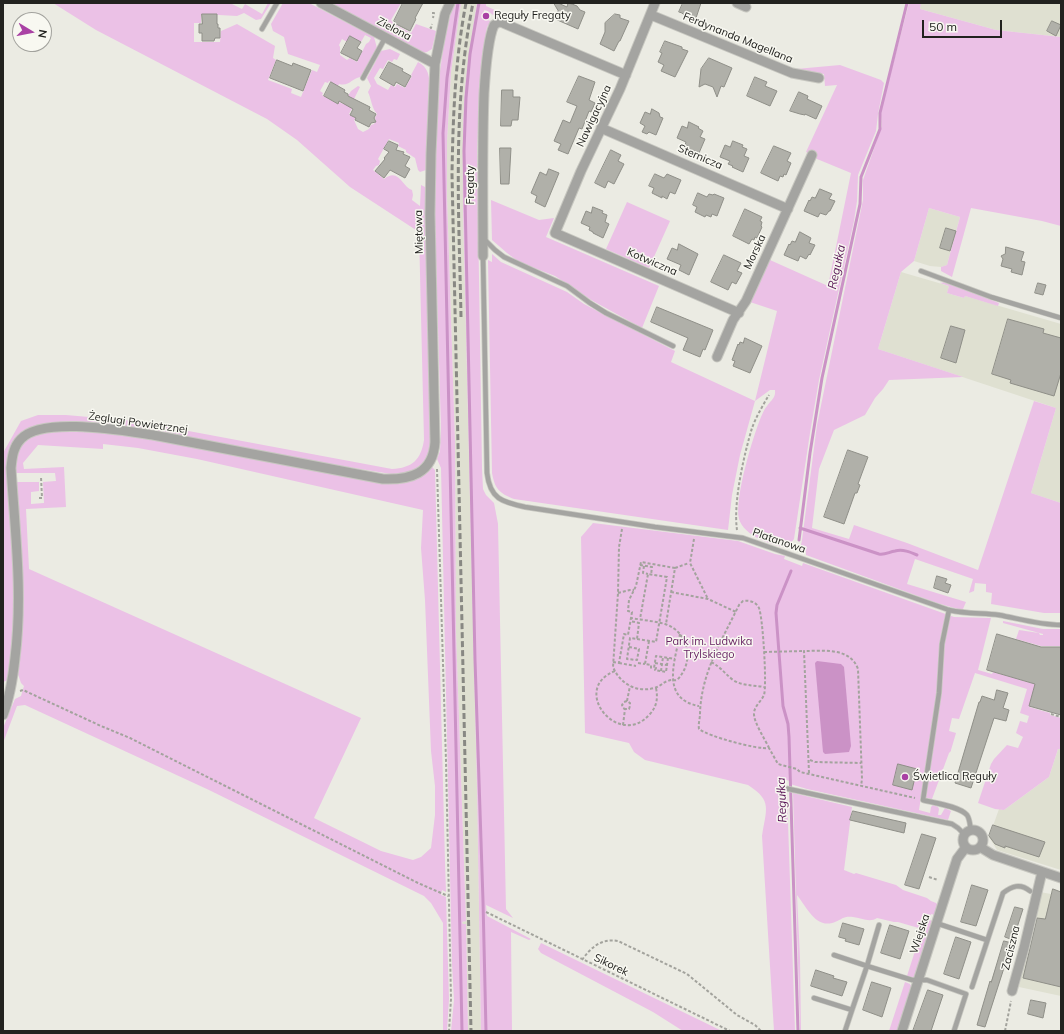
<!DOCTYPE html>
<meta charset="utf-8">
<style>
body{margin:0}
#map{position:relative;width:1064px;height:1034px;overflow:hidden;background:#ebebe3;font-family:Mulish,sans-serif}
canvas{display:block}
.frame{position:absolute;inset:0;border:4px solid #22221f;pointer-events:none}
.north{position:absolute;left:12px;top:12px;width:40px;height:40px;box-sizing:border-box;background:#f8f8f1;border:1px solid #a2a29d;border-radius:50%;rotate:100deg;font-size:11px;font-weight:700;line-height:16px;text-align:center;color:#22221f}
.north::after{content:'';display:block;margin:auto;width:14px;height:18px;background:#a941a4;clip-path:polygon(50% 0,100% 100%,50% 72%,0 100%)}
.scale{position:absolute;left:922px;top:20px;width:80px;height:18px;box-sizing:border-box;border:2px solid #22221f;border-top:0;padding-left:5px;font-size:12px;line-height:14px;white-space:nowrap;color:#22221f;-webkit-text-stroke:3px #f8f8f1;paint-order:stroke}
</style>
<div id="map">
<canvas width="1064" height="1034"></canvas>
<div class="frame"></div>
<div class="north">N</div>
<div class="scale">50 m</div>
</div>
<script>
const c = document.querySelector('canvas').getContext('2d');
c.lineJoin = 'round';
function fillPath(path, color) { c.fillStyle = color; c.fill(path, 'evenodd'); }
function stroke(path, color, width, dash) { c.strokeStyle = color; c.lineWidth = width; c.lineCap = dash ? 'butt' : 'round'; c.setLineDash(dash || []); c.stroke(path); }
function drawText(font, color, halo, rows, align = 'center') {
  c.font = font + ' Mulish,sans-serif'; c.lineWidth = 3; c.setLineDash([]); c.textBaseline = 'middle'; c.strokeStyle = halo; c.fillStyle = color; for (const [text, x, y, turn = 0] of rows) {
    c.save(); c.translate(x, y); c.rotate((+turn || 0) * Math.PI / 180); c.textAlign = isNaN(turn) ? turn : align; if (halo) c.strokeText(text, 0, 0); c.fillText(text, 0, 0); c.restore();
  }
}
const built = new Path2D(`
 M 461,3 L 477,3 L 468,63 L 465,90 L 463,139 L 463,209 L 477,787 L 481,1031 L 468,1031 L 466,924 L 463,924 L 462,922 L 466,921 L 456,632 L 455,442 L 447,196 L 447,141 L 451,72 Z
 M 921,3 L 1061,3 L 1061,37 L 996,30 L 920,9 Z
 M 929,208 L 960,217 L 947,265 L 941,267 L 930,266 L 914,261 Z
 M 901,272 L 949,286 L 947,293 L 964,298 L 965,296 L 1061,324 L 1061,503 L 1031,493 L 1056,408 L 878,349 Z
 M 1061,740 L 1061,870 L 997,850 L 989,837 L 999,809 L 1004,810 L 1049,777 Z
 M 1052,889 L 1061,892 L 1061,996 L 1019,987 L 1040,892 L 1051,894 Z`);
const green = new Path2D(`
 M 53,3 L 230,3 L 242,9 L 245,4 L 262,14 L 268,3 L 271,3 L 261,19 L 256,20 L 244,13 L 237,16 L 201,14 L 201,23 L 194,23 L 194,42 L 220,42 L 221,31 L 237,24 L 275,46 L 273,58 L 276,60 L 268,80 L 292,89 L 291,93 L 301,97 L 312,70 L 317,72 L 320,65 L 288,54 L 284,37 L 273,31 L 271,24 L 283,3 L 309,3 L 374,37 L 377,48 L 361,77 C 352,78 349,87 339,84 L 338,86 L 329,81 L 328,83 L 325,82 L 320,91 L 323,93 L 322,95 L 338,104 L 339,102 L 343,104 L 351,91 L 358,86 L 360,87 L 354,99 L 356,101 L 349,114 L 356,118 L 354,120 L 358,129 L 363,132 L 369,129 L 371,125 L 374,124 L 376,121 L 375,118 L 377,114 C 372,109 371,98 368,92 L 371,86 L 367,78 L 381,51 L 390,49 L 400,54 L 397,60 L 394,59 L 392,62 L 388,60 L 383,69 L 380,68 L 374,78 L 377,84 L 388,90 L 391,85 L 395,87 L 397,84 L 405,88 L 412,76 L 411,75 L 418,62 C 424,65 428,70 429,78 L 426,170 L 420,172 L 418,170 L 415,158 L 406,152 L 406,150 L 398,146 L 399,143 L 389,139 L 378,159 L 380,161 L 379,165 L 376,166 L 373,170 L 384,179 C 399,167 402,187 412,190 L 413,195 L 412,200 L 420,206 L 421,185 L 425,187 L 431,443 C 427,466 413,474 391,474 L 81,423 C 44,423 10,420 7,466 C 11,526 18,587 13,647 C 12,658 10,669 8,680 L 3,682 L 3,453 L 21,421 L 38,415 L 66,415 L 135,421 L 392,469 C 412,468 421,460 424,440 L 419,232 L 350,187 L 297,140 L 267,119 L 96,30 ZM 365,35 L 371,38 L 369,42 L 366,44 L 357,62 L 350,58 L 347,60 L 340,55 L 340,47 L 339,45 L 342,39 L 347,42 L 350,36 L 361,42 Z
 M 330,3 L 401,3 L 391,20 L 394,24 L 411,33 L 416,24 L 436,31 L 432,49 L 427,52 L 423,53 Z
 M 453,3 L 461,3 L 451,72 L 447,141 L 447,196 L 455,442 L 456,632 L 466,921 L 462,922 L 463,924 L 466,924 L 468,1031 L 451,1031 L 454,1000 L 452,964 L 441,468 L 437,459 L 440,451 L 441,429 L 435,225 L 435,156 L 439,79 L 444,42 Z
 M 477,3 L 486,3 L 486,6 L 515,19 L 514,21 C 508,18 504,18 498,17 C 493,17 491,11 484,10 L 483,19 L 491,21 L 487,27 L 480,78 L 477,151 L 482,468 L 483,489 L 486,495 L 494,503 L 498,524 L 506,909 L 513,918 L 486,905 L 487,916 L 531,939 L 529,940 L 511,932 L 512,1031 L 481,1031 L 477,787 L 463,209 C 463,169 462,128 465,88 C 468,60 472,31 477,3 Z
 M 909,3 L 921,3 L 920,9 L 996,30 L 1061,37 L 1061,226 L 1042,221 L 971,208 L 952,277 L 941,271 L 941,267 L 947,265 L 960,217 L 929,208 L 914,261 L 901,272 L 878,349 L 963,377 L 889,380 L 883,389 L 875,398 L 865,415 L 834,430 L 819,469 L 812,528 L 849,539 L 854,525 L 907,543 L 978,570 L 1034,401 L 1056,408 L 1031,493 L 1061,503 L 1061,613 L 1044,613 L 991,604 L 992,593 L 986,592 L 986,584 L 975,583 L 974,591 L 969,593 L 973,579 L 915,559 L 907,584 L 966,602 L 963,609 L 958,609 L 937,603 L 806,555 L 806,552 L 800,550 L 802,540 L 817,425 L 863,200 L 863,180 L 882,126 L 881,114 L 883,103 Z
 M 840,65 L 881,80 L 884,83 L 878,114 L 876,131 L 858,175 L 857,201 L 854,221 L 819,380 L 810,433 L 794,539 L 787,548 C 772,545 744,536 739,519 C 734,499 753,436 761,417 C 763,413 764,409 767,406 C 771,400 776,398 775,390 L 770,390 L 755,401 L 740,455 L 732,495 L 728,530 L 514,499 C 499,493 495,489 492,473 L 488,260 L 492,262 L 492,254 L 501,262 L 567,292 L 584,304 L 675,351 L 671,362 L 755,401 L 777,311 L 750,302 L 770,260 L 828,286 L 851,173 L 817,159 L 806,152 L 837,85 L 825,86 L 824,74 L 797,70 L 796,69 Z
 M 491,200 L 539,220 L 554,218 L 546,237 L 659,286 L 642,328 L 593,301 L 555,276 L 519,262 L 507,253 L 492,240 Z
 M 627,202 L 670,221 L 649,268 L 606,249 Z
 M 945,282 L 999,303 L 998,306 L 965,296 L 964,298 L 947,293 L 949,286 L 940,283 Z
 M 56,431 L 108,433 L 152,439 L 387,484 C 405,483 419,482 432,467 L 435,470 L 445,863 L 446,892 L 442,890 L 441,895 L 446,897 L 449,999 L 447,1031 L 443,1031 L 443,923 L 431,903 L 424,896 L 209,790 L 25,705 L 17,706 L 3,743 L 3,728 L 15,699 L 21,696 L 24,686 L 21,683 L 18,674 L 21,648 L 23,580 L 16,482 L 39,482 L 39,491 L 31,492 L 31,504 L 44,503 L 43,482 L 56,481 L 55,473 L 16,473 C 15,457 20,440 37,434 C 42,432 50,432 56,431 ZM 103,444 L 138,448 L 197,459 L 423,510 L 421,548 L 425,600 L 431,751 L 435,786 L 435,815 L 431,848 L 421,857 L 413,860 L 381,851 L 314,818 L 361,718 L 29,569 L 26,509 L 66,507 L 64,467 L 24,469 L 23,463 L 38,445 L 103,449 Z
 M 593,523 L 738,541 L 775,554 L 785,556 L 784,559 L 802,566 L 803,563 L 954,617 L 991,618 L 978,670 L 992,674 L 993,672 L 1035,684 L 1029,707 L 1050,713 L 1050,715 L 1061,718 L 1061,749 L 1058,749 L 1049,777 L 1004,810 L 995,809 L 978,803 L 991,764 L 994,759 L 1007,745 L 1018,748 L 1023,737 L 1016,733 L 1020,721 L 1027,723 L 1029,716 L 1020,713 L 1027,689 L 975,673 L 959,719 L 952,718 L 949,731 L 956,733 L 951,750 L 951,751 L 949,753 L 932,799 L 921,797 L 919,810 L 930,813 L 931,807 L 933,805 L 938,807 L 939,809 L 938,815 L 941,815 L 945,808 L 951,811 L 948,820 L 807,789 L 790,784 L 790,781 L 782,779 L 782,791 L 787,792 L 795,1031 L 774,1031 L 762,836 C 766,809 773,801 748,785 L 645,760 L 634,752 L 629,743 L 585,733 L 581,537 Z
 M 1003,621 L 1043,629 L 1061,629 L 1061,646 L 1041,646 L 1016,639 L 1019,630 L 1039,633 L 1040,635 L 1043,635 L 1043,634 L 1003,623 Z
 M 793,793 L 852,807 L 844,870 L 854,874 L 856,873 L 896,885 L 903,890 L 927,898 L 931,901 L 936,903 L 938,905 L 935,915 L 931,914 L 929,920 L 933,921 L 915,976 L 912,978 L 907,976 L 922,929 L 898,922 L 894,922 L 877,918 C 870,923 861,918 853,917 C 843,916 843,919 835,922 C 816,930 806,906 797,895 L 800,958 L 801,1031 L 800,1031 Z
 M 541,943 L 722,1031 L 683,1031 L 653,1012 L 541,953 L 538,949 Z
 M 905,982 L 910,984 L 911,986 L 897,1031 L 889,1031 Z`);
const water = new Path2D(`
 M 817,661 L 841,664 L 844,667 L 851,746 L 849,752 L 825,754 L 823,752 L 815,663 Z`);
const stream = new Path2D(`
 M 458,3 L 447,78 L 443,133 L 462,1031
 M 479,3 L 470,54 L 466,98 L 464,151 L 475,660 L 483,901 L 486,1031
 M 800,528 L 879,554 C 885,555 889,552 895,551 C 903,549 910,552 917,555
 M 799,540 L 810,453 L 822,378 L 860,204 L 861,177 L 880,129 L 880,113 L 907,3
 M 791,571 L 777,605 L 776,613 L 783,706 L 788,724 L 789,737 L 798,1031`);
const building = new Path2D(`
 M 403,3 L 423,3 L 415,18 L 416,19 L 410,31 L 396,24 L 394,21 Z
 M 554,3 L 558,3 L 567,7 L 568,3 L 572,4 L 577,6 L 580,10 L 585,12 L 578,29 L 555,19 L 558,11 Z
 M 683,3 L 701,3 L 696,18 L 688,15 L 685,16 L 682,13 L 679,12 Z
 M 202,14 L 217,14 L 217,24 L 218,24 L 218,28 L 220,28 L 220,38 L 215,38 L 214,41 L 202,41 L 202,33 L 199,33 L 199,24 L 202,24 Z
 M 615,14 L 620,15 L 620,18 L 629,21 L 620,41 L 619,41 L 614,51 L 600,44 L 605,32 L 605,23 Z
 M 1052,21 L 1061,25 L 1056,36 L 1047,31 Z
 M 350,36 L 361,42 L 357,48 L 362,51 L 357,61 L 341,53 Z
 M 665,41 L 682,47 L 682,49 L 688,51 L 675,77 L 661,71 L 664,65 L 658,62 L 662,53 L 660,52 Z
 M 709,58 L 732,68 L 724,87 L 721,86 L 717,97 L 713,87 L 705,84 L 699,87 L 701,69 Z
 M 277,60 L 292,66 L 293,63 L 311,70 L 303,91 L 270,78 Z
 M 389,62 L 403,69 L 402,71 L 411,76 L 405,87 L 396,82 L 394,86 L 380,78 Z
 M 579,76 L 595,82 L 589,100 L 595,103 L 591,112 L 589,111 L 582,129 L 579,128 L 568,154 L 558,150 L 561,144 L 554,141 L 563,120 L 570,123 L 577,106 L 567,102 Z
 M 755,77 L 767,82 L 765,86 L 777,91 L 770,106 L 747,96 Z
 M 331,82 L 345,90 L 344,92 L 348,94 L 348,96 L 370,107 L 369,110 L 376,114 L 374,118 L 376,122 L 371,123 L 369,127 L 355,120 L 356,118 L 350,115 L 353,109 L 339,101 L 338,104 L 324,96 Z
 M 502,90 L 513,90 L 513,97 L 520,97 L 518,120 L 512,120 L 511,126 L 501,126 Z
 M 799,92 L 808,96 L 807,99 L 822,106 L 816,119 L 805,114 L 805,115 L 800,114 L 790,111 Z
 M 652,109 L 659,113 L 660,117 L 663,118 L 656,135 L 649,132 L 647,134 L 642,132 L 645,126 L 640,123 L 645,112 L 650,114 Z
 M 689,122 L 699,127 L 698,128 L 703,131 L 700,137 L 705,139 L 699,153 L 689,149 L 689,147 L 685,145 L 686,142 L 677,138 L 682,126 L 687,128 Z
 M 389,141 L 398,145 L 396,150 L 404,152 L 403,154 L 410,157 L 405,166 L 410,169 L 405,178 L 390,170 L 384,178 L 375,171 L 385,159 L 384,158 L 389,152 L 384,149 Z
 M 733,141 L 743,145 L 742,147 L 747,149 L 744,156 L 749,158 L 743,172 L 732,167 L 733,166 L 728,164 L 730,161 L 720,157 L 725,145 L 730,147 Z
 M 774,146 L 791,153 L 787,161 L 791,163 L 786,175 L 784,174 L 783,177 L 780,176 L 778,181 L 761,173 Z
 M 500,148 L 511,148 L 509,184 L 501,184 Z
 M 611,150 L 621,155 L 618,161 L 624,164 L 614,184 L 608,181 L 605,188 L 595,183 Z
 M 549,169 L 559,173 L 545,207 L 535,202 L 537,196 L 531,193 L 540,172 L 546,175 Z
 M 655,174 L 664,178 L 667,174 L 681,180 L 675,194 L 670,192 L 667,199 L 662,196 L 662,198 L 652,193 L 654,188 L 649,186 Z
 M 820,189 L 832,194 L 829,199 L 835,201 L 830,211 L 829,211 L 826,215 L 820,213 L 818,217 L 804,211 L 809,200 L 810,201 L 812,197 L 815,198 Z
 M 698,193 L 707,197 L 709,194 L 713,195 L 714,194 L 724,198 L 717,216 L 712,214 L 711,217 L 706,215 L 705,217 L 695,212 L 697,207 L 693,205 Z
 M 593,207 L 603,211 L 602,213 L 607,215 L 605,222 L 609,224 L 603,238 L 593,233 L 593,232 L 589,230 L 590,227 L 581,223 L 586,211 L 591,213 Z
 M 745,209 L 762,217 L 760,221 L 762,222 L 761,226 L 762,227 L 757,238 L 755,237 L 754,240 L 752,239 L 749,244 L 733,236 Z
 M 946,228 L 956,231 L 950,251 L 940,248 Z
 M 800,232 L 811,238 L 809,243 L 815,245 L 810,255 L 809,254 L 806,259 L 800,256 L 798,261 L 784,255 L 789,244 L 790,245 L 792,241 L 795,242 Z
 M 679,244 L 698,254 L 689,275 L 679,270 L 681,265 L 667,259 L 672,248 L 677,250 Z
 M 1006,247 L 1024,252 L 1021,261 L 1025,262 L 1022,275 L 1011,272 L 1012,269 L 1001,266 L 1003,259 L 1001,256 L 1005,254 Z
 M 724,255 L 741,263 L 737,271 L 742,273 L 736,284 L 732,282 L 728,290 L 711,282 Z
 M 1038,283 L 1046,285 L 1043,295 L 1035,293 Z
 M 657,307 L 713,330 L 705,350 L 703,349 L 700,357 L 683,350 L 688,338 L 651,322 Z
 M 1008,319 L 1044,329 L 1043,333 L 1061,338 L 1061,373 L 1054,396 L 1010,383 L 1011,380 L 992,374 Z
 M 951,326 L 965,330 L 956,363 L 941,358 Z
 M 745,338 L 762,346 L 750,373 L 733,366 L 735,361 L 732,360 L 738,344 L 739,345 L 740,342 L 743,343 Z
 M 848,450 L 868,457 L 858,484 L 860,485 L 857,493 L 855,493 L 844,524 L 824,517 Z
 M 937,576 L 947,579 L 945,583 L 951,585 L 948,593 L 934,588 Z
 M 997,634 L 1041,647 L 1061,647 L 1061,715 L 1029,706 L 1035,684 L 987,670 Z
 M 997,690 L 1008,693 L 1003,708 L 1009,710 L 1006,721 L 994,718 L 971,788 L 955,783 L 979,702 L 980,702 L 982,696 L 994,700 Z
 M 898,764 L 917,769 L 912,790 L 893,785 Z
 M 853,811 L 906,823 L 904,833 L 850,820 Z
 M 993,825 L 1045,842 L 1039,857 L 1005,846 L 1005,848 L 995,844 L 989,836 Z
 M 922,834 L 936,838 L 919,889 L 905,885 Z
 M 972,885 L 988,890 L 976,926 L 961,922 Z
 M 1053,889 L 1061,892 L 1061,987 L 1023,978 L 1037,918 L 1045,919 Z
 M 1015,907 L 1023,909 L 1013,940 L 1005,937 Z
 M 843,923 L 864,929 L 859,945 L 845,941 L 846,939 L 839,937 Z
 M 890,925 L 909,931 L 900,959 L 881,953 Z
 M 956,937 L 971,942 L 959,979 L 944,974 Z
 M 1004,941 L 1012,943 L 985,1027 L 977,1025 L 990,981 L 991,982 Z
 M 816,970 L 834,976 L 833,978 L 847,982 L 842,996 L 811,986 Z
 M 872,982 L 891,988 L 882,1017 L 863,1010 Z
 M 928,990 L 943,995 L 931,1031 L 913,1031 Z
 M 1031,1000 L 1046,1003 L 1043,1018 L 1028,1014 Z`);
const path = new Path2D(`
 M 432,13 L 434,13 L 433,18
 M 430,27 L 431,28 L 432,24
 M 437,469 L 446,761 L 451,999 L 449,1031
 M 39,498 L 42,498 L 41,477
 M 622,529 L 619,547 L 618,593 L 613,667 C 620,684 637,693 654,688 C 660,687 663,682 668,681 C 672,679 674,681 677,680 C 695,662 689,632 665,624 C 654,621 642,620 631,618
 M 737,530 C 733,502 744,455 752,428 C 756,417 763,405 769,395
 M 694,539 L 690,563 L 708,599
 M 640,565 L 652,567 L 651,575
 M 644,566 L 643,573 L 648,574
 M 675,568 L 689,563
 M 671,592 L 708,599 L 736,612
 M 618,593 L 630,590 L 634,590
 M 680,634 C 675,661 660,699 699,706
 M 637,639 L 656,642 L 667,577 L 648,574 L 640,619
 M 649,641 L 645,664 L 651,665 L 651,670
 M 629,647 L 639,649 L 637,660 L 627,659 L 630,638 L 637,639 L 639,623 L 630,621
 M 764,652 L 804,651
 M 668,658 L 666,672 L 655,670 L 656,668 L 654,668 L 656,656 L 675,659
 M 613,662 L 619,663 L 624,634 L 628,635 L 632,612 L 628,611 L 629,600 L 636,586 L 641,562 L 675,568 L 666,624
 M 711,662 C 722,668 724,673 733,680 C 742,686 753,685 764,687
 M 619,663 L 636,666
 M 638,663 L 645,664
 M 655,663 L 667,665
 M 615,671 C 569,689 619,750 650,714 C 657,706 658,698 656,688
 M 661,671 L 663,657
 M 20,691 L 23,690 L 101,726 L 130,738 L 418,883 L 448,896
 M 627,701 L 630,686
 M 1051,714 L 1061,717
 M 623,725 L 625,709 L 629,709 L 630,706 L 630,703 L 627,701 L 624,702 L 622,705 L 623,708 L 625,709
 M 769,748 C 765,739 754,723 754,714 C 754,706 761,702 764,695 C 767,686 763,618 759,608 C 756,602 750,600 743,601 L 739,605 C 722,640 701,673 700,714 C 700,719 698,724 699,729 C 707,736 758,750 769,748 L 778,764 L 797,769 L 800,772 L 915,798
 M 810,760 L 815,762 L 861,763
 M 809,773 L 804,651 C 823,651 850,647 858,669 L 862,779 L 861,786
 M 929,877 L 938,880
 M 486,912 L 730,1031
 M 582,960 C 591,947 602,938 618,941 L 687,974 L 737,1015 L 755,1025 L 761,1031
 M 1005,1031 L 1011,1001`);
const lane = new Path2D(`
 M 262,29 L 277,3
 M 363,78 L 385,38
 M 484,239 L 495,250 L 504,257 L 567,286 L 590,303 L 606,313 L 673,346
 M 483,256 L 487,473 C 490,499 502,502 525,507 L 655,527 L 743,538 L 949,610 C 966,614 982,613 999,615 C 1020,619 1040,625 1061,625
 M 921,271 L 991,297 L 1061,318
 M 949,610 L 942,644 L 939,693 L 923,800 C 934,803 959,806 967,815 C 970,819 970,826 971,831
 M 784,788 L 952,824 L 958,828 L 965,835
 M 936,923 L 987,940
 M 879,925 L 867,966 L 912,980 L 927,980 L 966,994 L 954,1031
 M 972,987 L 1003,893 C 1012,886 1020,883 1030,891
 M 814,998 L 852,1010 L 867,966 L 834,955
 M 845,1031 L 852,1010`);
const street = new Path2D(`
 M 321,3 L 435,64
 M 655,3 L 620,89 L 581,171 L 555,233 L 739,313
 M 737,3 L 746,7
 M 651,15 L 792,73 L 819,78
 M 601,128 L 788,209
 M 483,256 C 483,202 482,148 484,94 C 485,77 487,41 494,25 L 499,22 L 503,23 L 626,75
 M 717,357 L 733,320 L 746,301 L 812,155
 M 3,715 C 10,697 13,677 15,658 C 23,595 15,531 11,468 C 12,458 13,447 21,439 C 42,416 124,431 153,435 L 383,479 C 410,480 433,474 435,442 L 430,214 L 431,154 L 435,64 L 445,14 L 450,3
 M963 840a10 10 0 1 1 20 0a10 10 0 1 1-20 0Z
 M 980,847 L 993,855 L 1061,878
 M 1012,991 L 1024,948 L 1042,872
 M 902,1031 L 957,859 L 966,847`);
const rail = new Path2D(`
 M 466,3 C 455,60 453,117 452,174 L 471,1031
 M 461,317 C 459,212 452,106 473,3`);
const markers = [
 [486,16,4,"#a941a4"],
 [905,777,4,"#a941a4"]
];
const poiNames = [
 ["Reguły Fregaty",494,16],
 ["Świetlica Reguły",913,777]
];
const streetNames = [
 ["Zielona",394,29,28],
 ["Ferdynanda Magellana",738,38,22],
 ["Nawigacyjna",594,116,-65],
 ["Sternicza",700,157,23],
 ["Fregaty",471,185,-90],
 ["Miętowa",419,232,-91],
 ["Morska",755,252,-65],
 ["Kotwiczna",652,262,23],
 ["Żeglugi Powietrznej",138,423,8],
 ["Platanowa",779,541,19],
 ["Wiejska",920,934,-72],
 ["Zaciszna",1011,948,-76],
 ["Sikorek",611,965,26]
];
const parkNames = [
 ["Park im. Ludwika",709,642],
 ["Trylskiego",709,655]
];
const waterNames = [
 ["Regułka",837,267,-78],
 ["Regułka",782,800,-92]
];
fillPath(built, '#dfe0d1');
fillPath(green, '#ebc1e6');
fillPath(water, '#cb92c6');
stroke(stream, '#cb92c6', 3);
fillPath(building, '#b0b0a9');
stroke(building, '#8f8f88', 1);
stroke(lane, '#c7c7c0', 6);
stroke(street, '#c7c7c0', 11);
stroke(path, '#a3a39d', 2, [3, 2]);
stroke(lane, '#a4a4a1', 4.5);
stroke(street, '#a4a4a1', 9);
stroke(rail, '#888883', 3, [6, 3]);
for (const [x, y, r, color] of markers) { const dot = new Path2D(); dot.arc(x, y, r, 0, 2 * Math.PI); c.fillStyle = color; c.fill(dot); stroke(dot, '#f8f8f1', 1.5); }
drawText('11px', '#22221f', '#f8f8f1', poiNames, 'left');
drawText('11px', '#22221f', '#f8f8f1', streetNames);
drawText('11px', '#682464', '#f8f8f1', parkNames);
drawText('italic 12px', '#591556', '#f8f8f1', waterNames);
</script>
